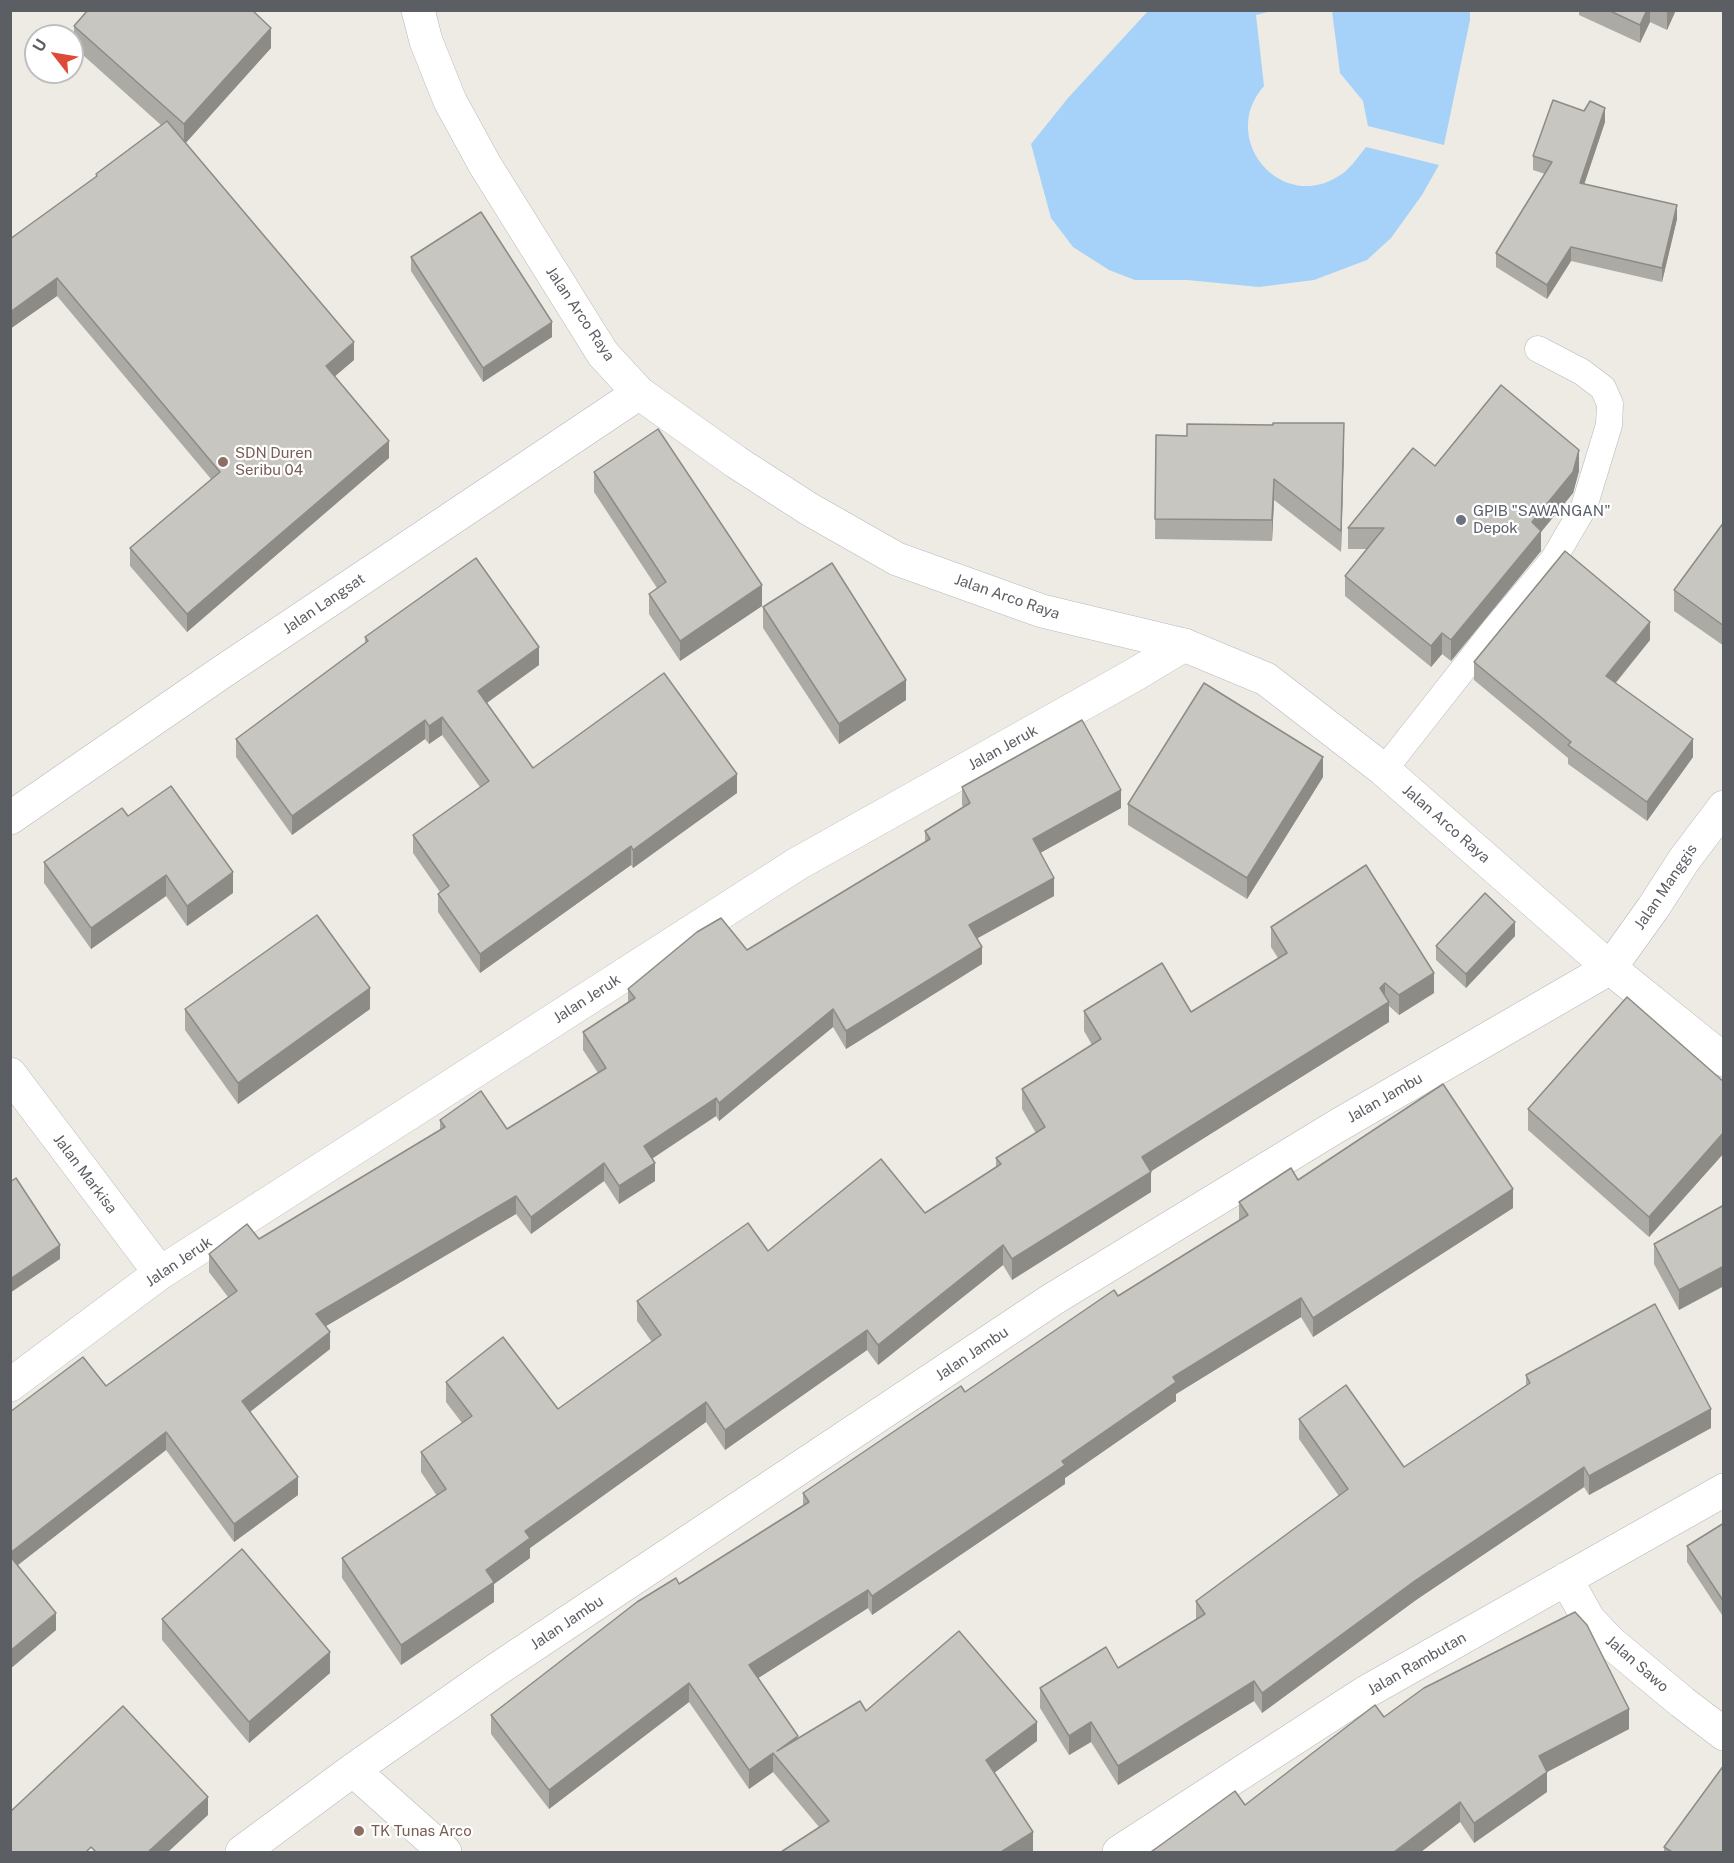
<!DOCTYPE html>
<style>
body{margin:0}
#map{position:relative;width:1734px;height:1863px;overflow:hidden;background:#edebe3;font-family:"Public Sans",sans-serif}
canvas{display:block}
.frame{position:absolute;inset:0;border:12px solid #5b5e63;pointer-events:none}
.north{position:absolute;left:24px;top:24px;width:60px;height:60px;box-sizing:border-box;background:#fff;border:2px solid #bdbfc1;border-radius:50%;rotate:301deg;font-size:16px;font-weight:700;line-height:24px;text-align:center;color:#5b5e63}
.north::after{content:'';display:block;margin:auto;width:21px;height:27px;background:#de4a38;clip-path:polygon(50% 0,100% 100%,50% 72%,0 100%)}
</style>
<div id="map">
<canvas width="1734" height="1863"></canvas>
<div class="frame"></div>
<div class="north">U</div>
</div>
<script>
const c = document.querySelector('canvas').getContext('2d');
c.lineJoin = 'round';
function fillPath(path, color) { c.fillStyle = color; c.fill(path, 'evenodd'); }
function stroke(path, color, width, dash) { c.strokeStyle = color; c.lineWidth = width; c.lineCap = dash ? 'butt' : 'round'; c.setLineDash(dash || []); c.stroke(path); }
function drawText(font, color, halo, rows, align = 'center') {
  c.font = font + ' "Public Sans",sans-serif'; c.lineWidth = 4.5; c.setLineDash([]); c.textBaseline = 'middle'; c.strokeStyle = halo; c.fillStyle = color; for (const [text, x, y, turn = 0] of rows) {
    c.save(); c.translate(x, y); c.rotate((+turn || 0) * Math.PI / 180); c.textAlign = isNaN(turn) ? turn : align; if (halo) c.strokeText(text, 0, 0); c.fillText(text, 0, 0); c.restore();
  }
}
const water = new Path2D(`
 M 1148,11 L 1272,11 L 1256,15 L 1264,86 C 1218,138 1280,212 1337,177 C 1350,170 1357,158 1366,147 L 1439,165 L 1422,195 L 1391,238 L 1367,260 L 1314,280 L 1259,287 L 1187,280 L 1135,280 L 1109,270 L 1073,247 L 1051,218 L 1031,144 L 1068,98 Z
 M 1332,11 L 1470,11 L 1470,20 L 1444,145 L 1368,126 L 1363,101 L 1340,73 Z`);
const service = new Path2D(`
 M 1384,770 L 1494,630 L 1553,560 L 1584,507 L 1609,425 L 1610,404 L 1603,388 L 1582,372 L 1538,349`);
const minor = new Path2D(`
 M 10,818 L 222,672 L 639,393
 M 10,1074 L 160,1273
 M 10,1385 L 160,1273 L 797,864 L 1134,675 L 1184,645
 M 1566,1579 L 1589,1620 L 1610,1642 L 1682,1702 L 1724,1734
 M 353,1770 L 445,1852
 M 242,1852 L 353,1770 L 499,1668 L 1053,1299 L 1337,1126 L 1610,968 L 1653,908 L 1684,860 L 1724,807
 M 1119,1852 L 1366,1692 L 1724,1490`);
const secondary = new Path2D(`
 M 418,10 L 426,41 L 450,101 L 485,165 L 603,354 L 639,393 L 736,462 L 809,509 L 897,559 L 1042,611 L 1184,645 L 1266,679 L 1384,770 L 1610,968 L 1724,1060`);
const wall = new Path2D(`
 M 1579,10 L 1676,10 L 1667,30 L 1650,22 L 1640,43 L 1579,15 Z
 M 74,26 L 271,48 L 185,143 L 354,360 L 334,376 L 389,458 L 187,632 L 130,566 L 130,548 L 211,479 L 57,296 L 10,329 L 96,177 L 96,174 L 161,125 L 74,47 Z
 M 1605,122 L 1584,184 L 1677,219 L 1662,282 L 1571,261 L 1547,299 L 1496,267 L 1496,253 L 1545,174 L 1533,170 L 1533,156 Z
 M 411,257 L 552,337 L 483,382 L 411,271 Z
 M 1156,435 L 1344,444 L 1341,552 L 1274,500 L 1272,541 L 1155,539 Z
 M 1435,466 L 1579,471 L 1573,493 L 1541,532 L 1541,551 L 1451,661 L 1442,654 L 1431,667 L 1345,596 L 1345,576 L 1367,549 L 1348,549 L 1348,528 Z
 M 594,472 L 762,606 L 680,661 L 649,614 L 649,594 L 657,588 L 594,492 Z
 M 1724,522 L 1724,646 L 1674,611 L 1674,590 Z
 M 763,607 L 906,700 L 839,744 L 763,628 Z
 M 365,637 L 539,665 L 487,703 L 533,768 L 737,793 L 633,868 L 631,865 L 480,973 L 438,912 L 438,894 L 440,892 L 413,853 L 413,835 L 480,787 L 442,735 L 429,744 L 425,739 L 292,835 L 236,757 L 236,739 L 365,643 Z
 M 1650,640 L 1616,683 L 1693,757 L 1647,821 L 1568,764 L 1568,758 L 1474,680 L 1474,662 Z
 M 1323,777 L 1247,899 L 1128,825 L 1128,804 Z
 M 962,787 L 1121,808 L 1040,853 L 1054,896 L 977,938 L 982,964 L 846,1049 L 833,1027 L 719,1121 L 716,1116 L 653,1158 L 655,1181 L 619,1204 L 604,1181 L 531,1234 L 516,1214 L 326,1326 L 330,1349 L 250,1412 L 298,1495 L 234,1542 L 166,1450 L 18,1565 L 56,1630 L 10,1669 L 10,1412 L 106,1386 L 228,1297 L 209,1272 L 209,1254 L 259,1239 L 440,1131 L 440,1120 L 507,1129 L 598,1073 L 583,1050 L 583,1032 L 628,1002 L 628,989 L 747,950 L 925,842 L 925,831 L 963,807 L 962,805 Z
 M 128,816 L 233,893 L 187,926 L 166,896 L 91,949 L 44,883 L 44,862 Z
 M 1271,927 L 1434,993 L 1399,1015 L 1389,1006 L 1389,1022 L 1151,1171 L 1151,1192 L 1012,1280 L 1003,1265 L 878,1365 L 867,1350 L 725,1450 L 706,1422 L 530,1548 L 530,1558 L 494,1584 L 494,1602 L 401,1665 L 342,1578 L 342,1558 L 437,1496 L 421,1472 L 421,1452 L 462,1423 L 446,1402 L 446,1382 L 558,1409 L 652,1342 L 637,1321 L 637,1301 L 768,1251 L 925,1213 L 996,1167 L 996,1158 L 1036,1133 L 1022,1109 L 1022,1089 L 1092,1045 L 1084,1031 L 1084,1011 L 1191,1012 L 1278,958 L 1271,947 Z
 M 1515,936 L 1466,988 L 1436,960 L 1436,946 Z
 M 185,1009 L 370,1009 L 238,1104 L 185,1030 Z
 M 1724,1082 L 1724,1153 L 1649,1237 L 1528,1130 L 1528,1109 Z
 M 1298,1180 L 1513,1208 L 1313,1337 L 1301,1317 L 1176,1394 L 1176,1401 L 1065,1478 L 1065,1484 L 872,1615 L 868,1608 L 758,1678 L 798,1738 L 866,1711 L 1037,1741 L 994,1773 L 1033,1851 L 819,1827 L 773,1772 L 749,1789 L 689,1702 L 549,1809 L 491,1734 L 491,1715 L 679,1584 L 803,1505 L 803,1493 L 1239,1221 L 1239,1202 Z
 M 1724,1205 L 1679,1310 L 1654,1264 L 1654,1244 Z
 M 1526,1375 L 1711,1428 L 1589,1495 L 1584,1487 L 1416,1600 L 1262,1713 L 1254,1701 L 1118,1785 L 1091,1742 L 1069,1755 L 1040,1708 L 1040,1688 L 1118,1668 L 1196,1620 L 1196,1601 L 1339,1496 L 1299,1439 L 1299,1419 L 1404,1467 L 1526,1385 Z
 M 1724,1523 L 1724,1618 L 1687,1562 L 1687,1546 Z
 M 162,1619 L 330,1673 L 249,1743 L 162,1640 Z
 M 1384,1717 L 1629,1729 L 1547,1772 L 1547,1792 L 1474,1843 L 1460,1822 L 1245,1805 Z
 M 1664,1847 L 1724,1852 L 1664,1852 Z`);
const shadedWall = new Path2D(`
 M 1647,10 L 1650,10 L 1650,22 L 1640,43 L 1640,25 Z
 M 1668,10 L 1676,10 L 1667,30 L 1667,11 Z
 M 271,28 L 271,48 L 184,145 L 184,124 Z
 M 1605,108 L 1605,122 L 1580,197 L 1580,183 Z
 M 1677,205 L 1677,219 L 1662,282 L 1662,268 Z
 M 1571,247 L 1571,261 L 1547,299 L 1547,285 Z
 M 57,278 L 57,296 L 10,329 L 10,312 Z
 M 552,322 L 552,337 L 483,382 L 483,368 Z
 M 354,342 L 354,360 L 326,384 L 326,366 Z
 M 1344,423 L 1344,444 L 1341,552 L 1341,531 Z
 M 389,441 L 389,458 L 187,632 L 187,614 Z
 M 1579,450 L 1579,471 L 1573,493 L 1541,532 L 1541,551 L 1451,661 L 1451,640 L 1532,522 Z
 M 1274,479 L 1274,500 L 1272,541 L 1272,520 Z
 M 762,585 L 762,606 L 680,661 L 680,641 Z
 M 1650,622 L 1650,640 L 1606,694 L 1606,676 Z
 M 1442,633 L 1442,654 L 1431,667 L 1431,646 Z
 M 539,647 L 539,665 L 478,709 L 478,691 Z
 M 906,680 L 906,700 L 839,744 L 839,724 Z
 M 442,717 L 442,735 L 429,744 L 429,726 Z
 M 425,720 L 425,739 L 292,835 L 292,816 Z
 M 1693,739 L 1693,757 L 1647,821 L 1647,802 Z
 M 1323,757 L 1323,777 L 1247,899 L 1247,878 Z
 M 737,774 L 737,793 L 633,868 L 633,850 Z
 M 1121,790 L 1121,808 L 1033,857 L 1033,839 Z
 M 631,846 L 631,865 L 480,973 L 480,954 Z
 M 233,872 L 233,893 L 187,926 L 187,906 Z
 M 166,875 L 166,896 L 91,949 L 91,928 Z
 M 1054,878 L 1054,896 L 969,943 L 969,925 Z
 M 1515,922 L 1515,936 L 1466,988 L 1466,974 Z
 M 982,947 L 982,964 L 846,1049 L 846,1031 Z
 M 1434,973 L 1434,993 L 1399,1015 L 1399,995 Z
 M 1385,983 L 1385,1003 L 1389,1002 L 1389,1022 L 1142,1177 L 1142,1157 Z
 M 370,988 L 370,1009 L 238,1104 L 238,1083 Z
 M 833,1009 L 833,1027 L 719,1121 L 719,1103 Z
 M 716,1098 L 716,1116 L 644,1164 L 644,1146 Z
 M 1724,1132 L 1724,1153 L 1649,1237 L 1649,1217 Z
 M 604,1163 L 604,1181 L 531,1234 L 531,1217 Z
 M 655,1163 L 655,1181 L 619,1204 L 619,1186 Z
 M 1151,1172 L 1151,1192 L 1012,1280 L 1012,1259 Z
 M 1513,1189 L 1513,1208 L 1313,1337 L 1313,1318 Z
 M 516,1196 L 516,1214 L 316,1332 L 316,1314 Z
 M 60,1245 L 60,1259 L 10,1293 L 10,1279 Z
 M 1003,1245 L 1003,1265 L 878,1365 L 878,1345 Z
 M 1724,1266 L 1724,1286 L 1679,1310 L 1679,1290 Z
 M 1301,1298 L 1301,1317 L 1176,1394 L 1176,1401 L 1065,1478 L 1065,1484 L 872,1615 L 872,1596 L 1062,1461 L 1173,1377 Z
 M 867,1330 L 867,1350 L 725,1450 L 725,1430 Z
 M 330,1332 L 330,1349 L 242,1418 L 242,1401 Z
 M 706,1402 L 706,1422 L 530,1548 L 530,1558 L 494,1584 L 494,1602 L 401,1665 L 401,1645 L 525,1531 Z
 M 1711,1409 L 1711,1428 L 1589,1495 L 1589,1476 Z
 M 166,1432 L 166,1450 L 10,1571 L 10,1553 Z
 M 1584,1467 L 1584,1487 L 1416,1600 L 1262,1713 L 1262,1693 L 1416,1580 Z
 M 298,1477 L 298,1495 L 234,1542 L 234,1524 Z
 M 868,1590 L 868,1608 L 749,1684 L 749,1665 Z
 M 56,1613 L 56,1630 L 10,1669 L 10,1651 Z
 M 330,1652 L 330,1673 L 249,1743 L 249,1722 Z
 M 1254,1681 L 1254,1701 L 1118,1785 L 1118,1766 Z
 M 689,1683 L 689,1702 L 549,1809 L 549,1790 Z
 M 1629,1709 L 1629,1729 L 1547,1772 L 1547,1792 L 1474,1843 L 1474,1823 L 1539,1756 Z
 M 1037,1722 L 1037,1741 L 986,1779 L 986,1760 Z
 M 1091,1722 L 1091,1742 L 1069,1755 L 1069,1736 Z
 M 773,1753 L 773,1772 L 749,1789 L 749,1770 Z
 M 208,1797 L 208,1815 L 168,1852 L 148,1852 Z
 M 1460,1802 L 1460,1822 L 1421,1852 L 1394,1852 Z
 M 1033,1832 L 1033,1851 L 1030,1852 L 1001,1852 Z`);
const building = new Path2D(`
 M 88,10 L 252,10 L 271,28 L 184,124 L 74,26 Z
 M 1608,10 L 1647,10 L 1640,25 Z
 M 1553,100 L 1584,111 L 1590,101 L 1605,108 L 1580,183 L 1677,205 L 1662,268 L 1571,247 L 1547,285 L 1496,253 L 1552,162 L 1533,156 Z
 M 167,121 L 354,342 L 326,366 L 389,441 L 187,614 L 130,548 L 220,472 L 57,278 L 10,312 L 10,239 L 97,176 L 96,174 Z
 M 481,212 L 552,322 L 483,368 L 411,257 Z
 M 1501,385 L 1579,450 L 1573,472 L 1532,522 L 1541,531 L 1451,640 L 1442,633 L 1431,646 L 1345,576 L 1384,528 L 1348,528 L 1413,448 L 1435,466 Z
 M 1273,423 L 1344,423 L 1341,531 L 1274,479 L 1272,520 L 1155,519 L 1156,435 L 1187,436 L 1187,424 L 1273,425 Z
 M 658,429 L 762,585 L 680,641 L 649,594 L 666,582 L 594,472 Z
 M 1724,522 L 1724,626 L 1674,590 Z
 M 1565,551 L 1650,622 L 1606,676 L 1693,739 L 1647,802 L 1568,745 L 1571,742 L 1474,662 Z
 M 476,558 L 539,647 L 478,691 L 533,768 L 664,673 L 737,774 L 633,850 L 631,846 L 480,954 L 438,894 L 449,886 L 413,835 L 489,781 L 442,717 L 429,726 L 425,720 L 292,816 L 236,739 L 368,641 L 365,637 Z
 M 832,563 L 906,680 L 839,724 L 763,607 Z
 M 1204,683 L 1323,757 L 1247,878 L 1128,804 Z
 M 1082,720 L 1121,790 L 1033,839 L 1054,878 L 969,925 L 982,947 L 846,1031 L 833,1009 L 719,1103 L 716,1098 L 644,1146 L 655,1163 L 619,1186 L 604,1163 L 531,1217 L 516,1196 L 316,1314 L 330,1332 L 242,1401 L 298,1477 L 234,1524 L 166,1432 L 10,1553 L 10,1412 L 83,1357 L 106,1386 L 237,1291 L 209,1254 L 247,1224 L 259,1239 L 445,1127 L 440,1120 L 481,1091 L 507,1129 L 606,1068 L 583,1032 L 635,998 L 628,989 L 697,932 L 721,918 L 747,950 L 930,839 L 925,831 L 970,803 L 962,787 Z
 M 171,786 L 233,872 L 187,906 L 166,875 L 91,928 L 44,862 L 122,808 L 128,816 Z
 M 1366,865 L 1434,973 L 1399,995 L 1385,983 L 1380,988 L 1389,1002 L 1142,1157 L 1151,1172 L 1012,1259 L 1003,1245 L 878,1345 L 867,1330 L 725,1430 L 706,1402 L 525,1531 L 530,1538 L 486,1570 L 494,1582 L 401,1645 L 342,1558 L 446,1489 L 421,1452 L 472,1416 L 446,1382 L 503,1337 L 558,1409 L 661,1335 L 637,1301 L 748,1223 L 768,1251 L 881,1159 L 925,1213 L 1001,1164 L 996,1158 L 1045,1127 L 1022,1089 L 1101,1039 L 1084,1011 L 1162,963 L 1191,1012 L 1287,953 L 1271,927 Z
 M 1485,893 L 1515,922 L 1466,974 L 1436,946 Z
 M 317,915 L 370,988 L 238,1083 L 185,1009 Z
 M 1627,997 L 1724,1082 L 1724,1132 L 1649,1217 L 1528,1109 Z
 M 1443,1084 L 1513,1189 L 1313,1318 L 1301,1298 L 1173,1377 L 1176,1382 L 1062,1461 L 1065,1465 L 872,1596 L 868,1590 L 749,1665 L 798,1736 L 777,1751 L 860,1701 L 866,1711 L 959,1631 L 1037,1722 L 986,1760 L 1033,1832 L 1001,1852 L 781,1852 L 829,1821 L 773,1753 L 749,1770 L 689,1683 L 549,1790 L 491,1715 L 637,1602 L 676,1578 L 679,1584 L 809,1502 L 803,1493 L 961,1386 L 965,1392 L 1114,1290 L 1118,1296 L 1248,1215 L 1239,1202 L 1291,1168 L 1298,1180 Z
 M 16,1178 L 60,1245 L 10,1279 L 10,1182 Z
 M 1724,1205 L 1724,1266 L 1679,1290 L 1654,1244 Z
 M 1655,1304 L 1711,1409 L 1589,1476 L 1584,1467 L 1416,1580 L 1262,1693 L 1254,1681 L 1118,1766 L 1091,1722 L 1069,1736 L 1040,1688 L 1106,1647 L 1118,1668 L 1205,1614 L 1196,1601 L 1348,1489 L 1299,1419 L 1346,1385 L 1404,1467 L 1530,1383 L 1526,1375 Z
 M 1724,1523 L 1724,1602 L 1687,1546 Z
 M 242,1549 L 330,1652 L 249,1722 L 162,1619 Z
 M 10,1556 L 56,1613 L 10,1651 Z
 M 1575,1612 L 1587,1625 L 1629,1709 L 1539,1756 L 1547,1772 L 1474,1823 L 1460,1802 L 1394,1852 L 1151,1852 L 1235,1791 L 1245,1805 L 1375,1705 L 1384,1717 L 1424,1688 Z
 M 123,1706 L 208,1797 L 148,1852 L 96,1852 L 91,1847 L 86,1852 L 10,1852 L 10,1812 Z
 M 1724,1765 L 1724,1852 L 1672,1852 L 1664,1847 Z`);
const markers = [
 [223,462,6,"#8d6e63"],
 [1461,520,6,"#6b7280"],
 [359,1831,6,"#8d6e63"]
];
const streetNames = [
 ["Jalan Arco Raya",580,314,56],
 ["Jalan Arco Raya",1007,597,19],
 ["Jalan Langsat",324,604,-34],
 ["Jalan Jeruk",1003,748,-29],
 ["Jalan Arco Raya",1446,824,41],
 ["Jalan Manggis",1666,887,-56],
 ["Jalan Jeruk",587,999,-33],
 ["Jalan Jambu",1385,1098,-30],
 ["Jalan Markisa",85,1174,53],
 ["Jalan Jeruk",179,1262,-34],
 ["Jalan Jambu",972,1354,-34],
 ["Jalan Jambu",567,1623,-34],
 ["Jalan Rambutan",1417,1664,-30],
 ["Jalan Sawo",1637,1664,41]
];
const educationNames = [
 ["SDN Duren",235,453],
 ["Seribu 04",235,470],
 ["TK Tunas Arco",371,1831]
];
const worshipNames = [
 ["GPIB \"SAWANGAN\"",1473,511],
 ["Depok",1473,528]
];
fillPath(water, '#a6d2f9');
stroke(service, '#b5b8bc', 27);
stroke(minor, '#b5b8bc', 34);
stroke(secondary, '#b6b9be', 34);
stroke(service, '#fff', 26);
stroke(minor, '#fff', 33);
stroke(secondary, '#fff', 33);
fillPath(wall, '#acaaa5');
fillPath(shadedWall, '#8c8b86');
fillPath(building, '#c8c6c0');
stroke(building, '#8c8b86', 1.5);
for (const [x, y, r, color] of markers) { const dot = new Path2D(); dot.arc(x, y, r, 0, 2 * Math.PI); c.fillStyle = color; c.fill(dot); stroke(dot, '#fff', 2); }
drawText('15px', '#5b5e63', '#fff', streetNames);
drawText('15px', '#785e54', '#fff', educationNames, 'left');
drawText('15px', '#5b616d', '#fff', worshipNames, 'left');
</script>
